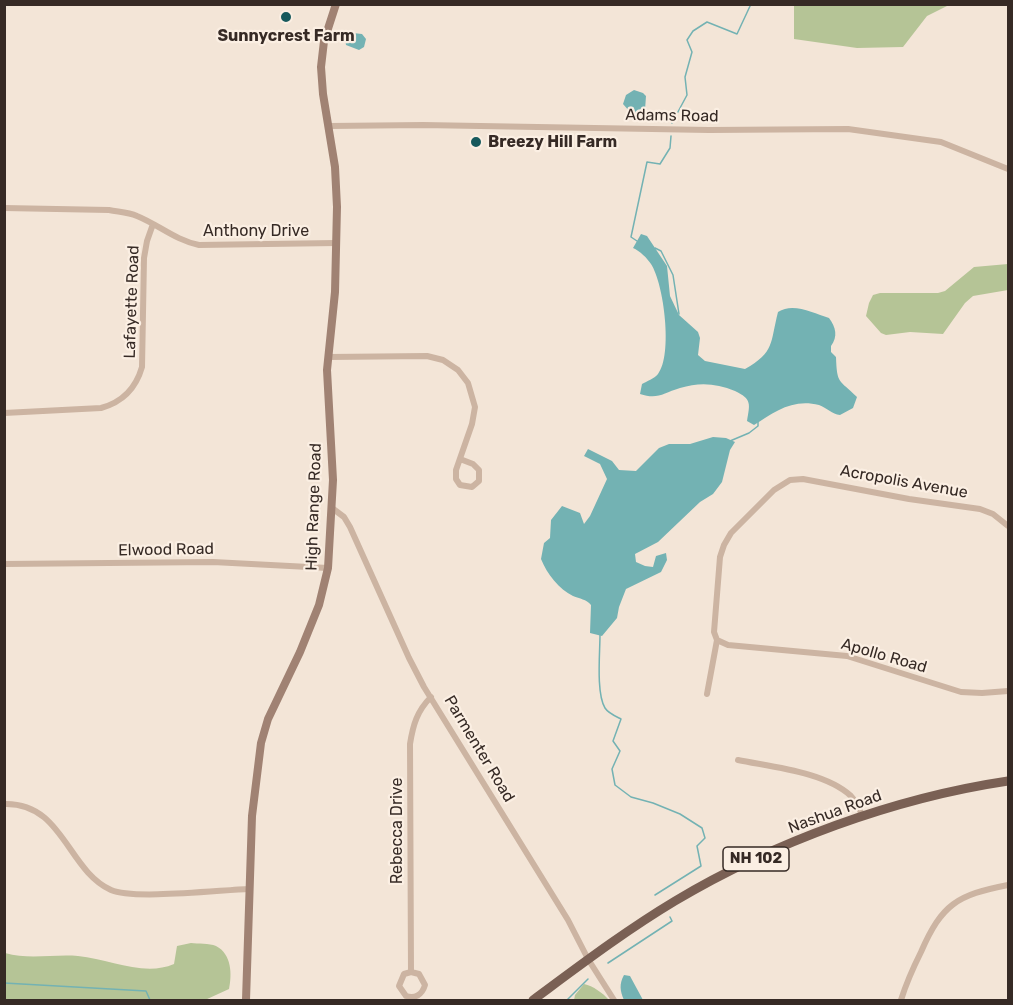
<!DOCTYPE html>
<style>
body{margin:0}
#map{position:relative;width:1013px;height:1005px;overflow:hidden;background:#f3e5d7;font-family:Rubik,sans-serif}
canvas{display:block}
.frame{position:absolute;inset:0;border:6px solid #362a25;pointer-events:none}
</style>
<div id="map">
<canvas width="1013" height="1005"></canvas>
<div class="frame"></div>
</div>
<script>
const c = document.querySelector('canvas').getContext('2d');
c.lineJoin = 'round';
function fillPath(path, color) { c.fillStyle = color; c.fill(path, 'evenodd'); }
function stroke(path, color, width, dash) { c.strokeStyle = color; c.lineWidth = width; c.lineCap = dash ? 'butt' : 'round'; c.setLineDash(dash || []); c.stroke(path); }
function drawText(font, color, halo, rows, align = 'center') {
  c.font = font + ' Rubik,sans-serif'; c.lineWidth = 4.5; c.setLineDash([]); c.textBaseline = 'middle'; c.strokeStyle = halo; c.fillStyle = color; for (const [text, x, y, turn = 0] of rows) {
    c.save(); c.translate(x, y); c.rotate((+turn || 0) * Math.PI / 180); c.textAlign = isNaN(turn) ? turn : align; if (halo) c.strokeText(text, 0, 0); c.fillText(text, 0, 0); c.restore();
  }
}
const green = new Path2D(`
 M 794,5 L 794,4 L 949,5 L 927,16 L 903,47 L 857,48 L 794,39 Z
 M 1008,264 L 1008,290 L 973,296 L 965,303 L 943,334 L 910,332 L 886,335 L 881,333 L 866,316 L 869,303 L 873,295 L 880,293 L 938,293 L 945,291 L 974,267 Z
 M 191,943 C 198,944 209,943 216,946 C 232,954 232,975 229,989 L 205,1000 L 5,1000 L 5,953 C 29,960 53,954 78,956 C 110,959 144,977 174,964 L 177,946 Z
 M 584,984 C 593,986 603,993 609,1000 L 574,1000 L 575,995 Z`);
const water = new Path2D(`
 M 353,33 L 362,34 L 366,39 L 364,47 L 359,50 L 346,45 L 345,37 Z
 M 634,90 L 643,93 L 646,96 L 645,110 L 642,114 L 630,112 L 623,104 L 626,95 Z
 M 641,234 L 647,236 L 667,266 L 670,296 L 679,315 L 698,332 L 700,338 L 698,355 L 705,361 L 745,369 C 775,352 770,343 778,312 C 793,302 813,313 829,318 C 836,327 838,337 831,346 L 831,352 L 836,357 C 837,385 839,379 857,397 L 853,408 L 840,415 C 832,414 827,408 819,405 C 793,398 774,412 754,425 L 747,421 C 750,404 752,399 735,391 C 716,383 699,382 680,388 C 663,393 658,400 640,394 L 642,384 C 647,381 654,379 658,374 C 673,355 664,284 651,264 C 647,258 640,251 633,248 Z
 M 713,437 L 726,438 L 735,442 L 730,450 L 722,482 L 713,494 L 700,502 L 658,542 L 635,554 L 636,562 L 645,566 L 653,567 L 656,556 L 666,553 L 667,560 L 661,572 L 626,589 L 619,607 L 617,618 L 602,636 L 590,633 L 591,605 C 586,599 580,599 573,596 C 559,589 547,574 541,559 L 544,543 L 550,538 L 551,520 L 562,506 L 580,513 L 584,524 L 590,516 L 607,479 L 600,464 L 584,456 L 588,449 L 612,461 L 619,470 L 636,471 L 659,448 L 669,444 L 690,444 Z
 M 624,975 L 630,976 L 643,1000 L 624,1000 C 620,991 619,984 624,975 Z`);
const stream = new Path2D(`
 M 672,123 L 687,95 L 685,77 L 692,52 L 687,40 L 693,31 L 707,22 L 737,34 L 751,4
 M 637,241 L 631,237 L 647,162 L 660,164 L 670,148 L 671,136
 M 655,248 L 661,251 L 673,275 L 679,314
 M 730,441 L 749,433 L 758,426 L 758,421
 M 600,635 C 600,653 596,693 605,708 C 608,713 615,716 621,719 L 613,741 L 620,751 L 612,769 L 615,785 L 631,797 L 653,803 L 680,814 L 702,828 L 705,838 L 697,846 L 701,866 L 655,895
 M 608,963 L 672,921 L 670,917
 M 4,983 L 146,991 L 150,1000
 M 567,1000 L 588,979`);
const street = new Path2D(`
 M 329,126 L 423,125 L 709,130 L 848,129 L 941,142 L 1008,169
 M 4,208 L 109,210 C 119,212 128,212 137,216 C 159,225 175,240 199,245 L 336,243
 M 328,357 L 427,356 L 443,360 L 458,370 L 468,383 L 475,407 L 472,424 L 456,470 L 456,479 L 460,485 L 472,487 L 479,481 L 479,470 L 473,464 L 460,459
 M 4,413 L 101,408 C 123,402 136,388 142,367 L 144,258 L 147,241 L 153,224
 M 332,508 L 344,517 L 350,527 L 409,658 L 424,687 L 568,920 L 588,959 L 614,1000
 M 4,564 L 213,562 L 328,568
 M 717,640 L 728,645 L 847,656 L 961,692 L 982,693 L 1008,691
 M 707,694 L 717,640 L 714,632 L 720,557 L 724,545 L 731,533 L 774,490 L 790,480 L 803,479 L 909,499 L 980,509 L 993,514 L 1008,526
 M 738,760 C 772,767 825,772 851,796 C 856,801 860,810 863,817
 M 4,804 C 63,802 67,870 111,890 C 133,900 220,890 249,889
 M 411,972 L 419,974 L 425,985 C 422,995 415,999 406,996 L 399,986 L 404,974 L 411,972 L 410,744 C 413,725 417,711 431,697
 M 901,1000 C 906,984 913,968 921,952 C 942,904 957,895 1008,885`);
const secondary = new Path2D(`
 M 246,1000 L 252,816 L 261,743 L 268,719 L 300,652 L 319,605 L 328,568 L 333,480 L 327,370 L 335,292 L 337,207 L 335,167 L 323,94 L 321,67 L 324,41 L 336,4`);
const primary = new Path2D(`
 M 533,1000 C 579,966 625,931 675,901 C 774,842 894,798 1008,781`);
const markers = [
 [286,17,6,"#17595c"],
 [476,142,6,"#17595c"]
];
const shields = [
 [756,859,66]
];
const shieldNames = [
 ["NH 102",756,859]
];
const poiNames = [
 ["Sunnycrest Farm",286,36],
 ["Breezy Hill Farm",488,142,"left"]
];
const streetNames = [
 ["Adams Road",672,116,1],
 ["Anthony Drive",256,231],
 ["Lafayette Road",132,302,-88],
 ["Acropolis Avenue",904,482,10],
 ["High Range Road",314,507,-88],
 ["Elwood Road",166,550,-1],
 ["Apollo Road",884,656,16],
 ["Parmenter Road",479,749,59],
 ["Nashua Road",835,812,-20],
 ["Rebecca Drive",397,831,-90]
];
fillPath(green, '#b5c496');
fillPath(water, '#73b2b3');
stroke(stream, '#73b2b3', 1.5);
stroke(street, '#ccb4a2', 6);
stroke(secondary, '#a08273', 8);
stroke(primary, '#7a6054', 9);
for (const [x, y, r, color] of markers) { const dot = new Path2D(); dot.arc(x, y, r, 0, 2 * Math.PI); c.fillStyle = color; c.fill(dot); stroke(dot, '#fbefe3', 2); }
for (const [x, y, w] of shields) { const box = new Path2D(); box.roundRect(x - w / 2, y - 12, w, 24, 4.5); c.fillStyle = '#fbefe3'; c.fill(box); stroke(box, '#362a25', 1.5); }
drawText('bold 15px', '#362a25', null, shieldNames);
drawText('bold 16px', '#362a25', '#fbefe3', poiNames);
drawText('16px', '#362a25', '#fbefe3', streetNames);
</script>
